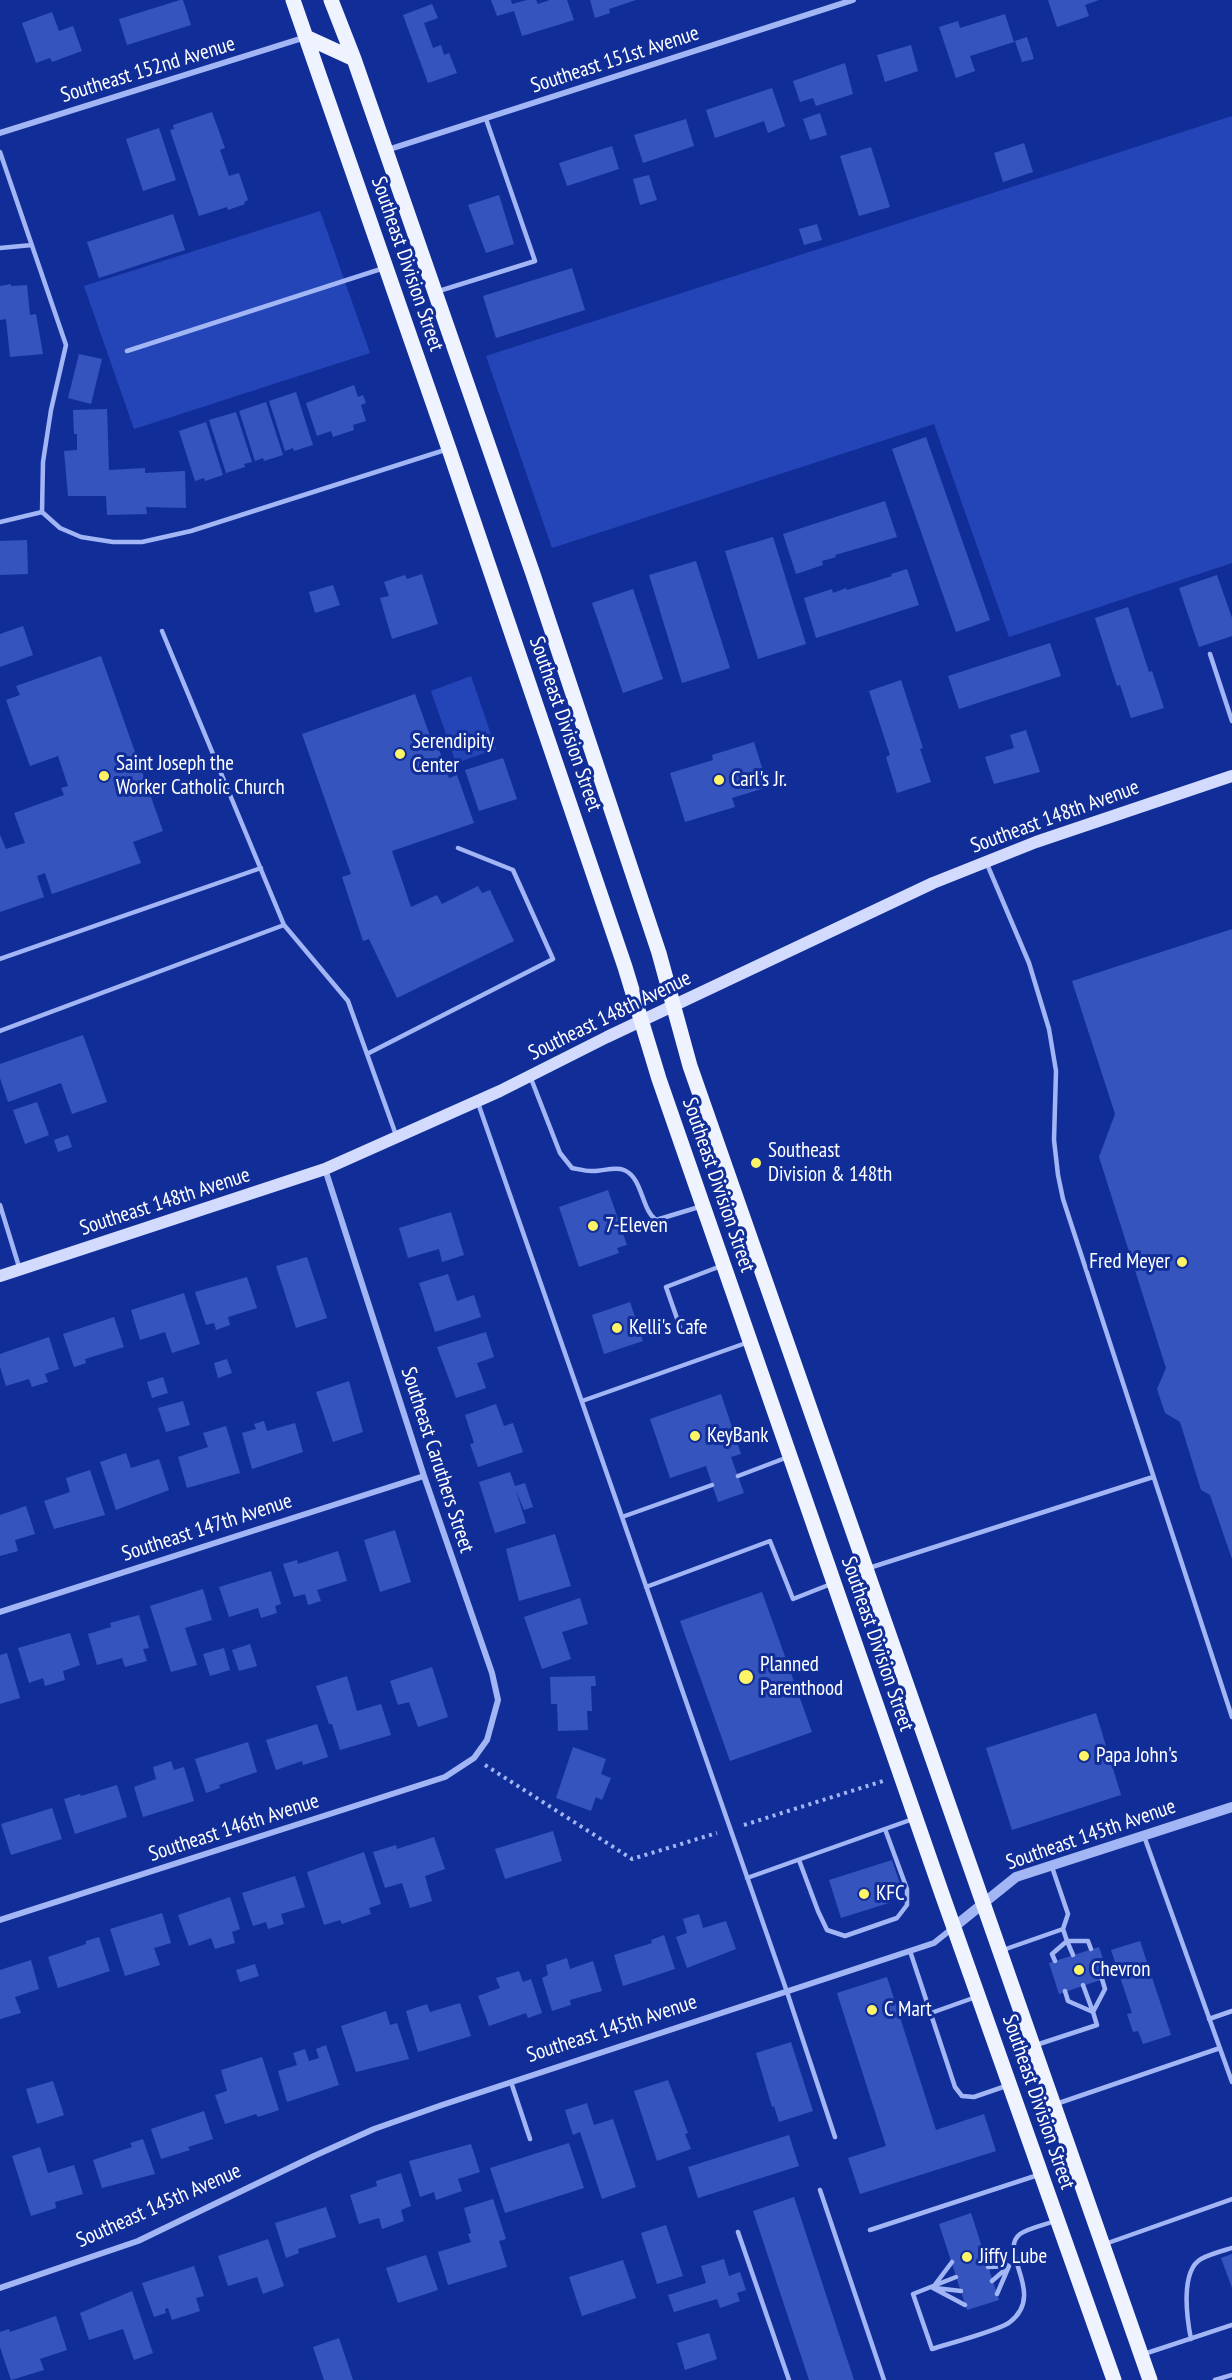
<!DOCTYPE html>
<style>
body{margin:0}
canvas{display:block;background:#112e98}
</style>
<canvas width="1232" height="2380"></canvas>
<script>
const c = document.querySelector('canvas').getContext('2d');
c.lineJoin = 'round';
function fillPath(path, color) { c.fillStyle = color; c.fill(path, 'evenodd'); }
function stroke(path, color, width, dash) { c.strokeStyle = color; c.lineWidth = width; c.lineCap = dash ? 'butt' : 'round'; c.setLineDash(dash || []); c.stroke(path); }
function drawText(font, color, halo, rows, align = 'center') {
  c.font = font + ' "PT Sans Narrow",sans-serif'; c.lineWidth = 6; c.setLineDash([]); c.textBaseline = 'middle'; c.strokeStyle = halo; c.fillStyle = color; for (const [text, x, y, turn = 0] of rows) {
    c.save(); c.translate(x, y); c.rotate((+turn || 0) * Math.PI / 180); c.textAlign = isNaN(turn) ? turn : align; if (halo) c.strokeText(text, 0, 0); c.fillText(text, 0, 0); c.restore();
  }
}
const green = new Path2D(`
 M 1232,116 L 1232,563 L 1009,637 L 934,424 L 552,548 L 486,356 Z
 M 320,211 L 370,353 L 134,429 L 84,286 Z
 M 471,676 L 496,749 L 456,763 L 431,691 Z`);
const building = new Path2D(`
 M 180,0 L 183,0 L 191,25 L 127,45 L 119,19 Z
 M 491,0 L 511,0 L 512,4 L 527,0 L 536,0 L 538,4 L 550,0 L 567,0 L 574,20 L 522,36 L 514,11 L 497,16 Z
 M 590,0 L 636,0 L 609,9 L 610,13 L 595,18 Z
 M 1048,0 L 1099,0 L 1085,5 L 1089,16 L 1057,27 Z
 M 432,4 L 438,18 L 424,23 L 433,48 L 441,45 L 444,55 L 449,53 L 457,73 L 428,83 L 403,15 Z
 M 52,12 L 59,31 L 73,26 L 82,51 L 52,62 L 50,58 L 36,63 L 22,23 Z
 M 1005,14 L 1014,42 L 970,56 L 975,71 L 956,78 L 939,27 L 958,21 L 960,28 Z
 M 1027,37 L 1034,59 L 1022,62 L 1015,41 Z
 M 911,45 L 918,71 L 885,82 L 877,55 Z
 M 845,63 L 853,94 L 816,106 L 813,98 L 800,102 L 793,81 Z
 M 772,88 L 785,126 L 768,133 L 764,121 L 715,138 L 706,110 Z
 M 212,112 L 225,148 L 220,150 L 229,176 L 239,173 L 248,200 L 244,202 L 245,204 L 228,210 L 227,207 L 199,216 L 170,130 L 174,129 L 173,125 Z
 M 820,113 L 827,135 L 810,140 L 803,119 Z
 M 686,119 L 694,146 L 643,163 L 634,135 Z
 M 159,128 L 176,180 L 143,191 L 126,139 Z
 M 1024,143 L 1033,172 L 1003,182 L 994,153 Z
 M 612,146 L 619,169 L 567,186 L 559,163 Z
 M 871,147 L 890,207 L 859,216 L 840,156 Z
 M 649,175 L 657,200 L 640,205 L 633,179 Z
 M 499,195 L 514,244 L 486,253 L 468,205 Z
 M 173,214 L 185,250 L 99,278 L 87,242 Z
 M 817,224 L 822,240 L 804,245 L 799,229 Z
 M 572,268 L 585,310 L 496,338 L 483,296 Z
 M 11,284 L 11,286 L 27,285 L 30,315 L 36,314 L 43,354 L 10,357 L 6,319 L 0,320 L 0,286 Z
 M 79,354 L 102,359 L 91,404 L 68,398 Z
 M 354,385 L 358,397 L 363,395 L 366,403 L 361,405 L 366,421 L 353,425 L 354,430 L 333,437 L 331,431 L 317,436 L 306,403 Z
 M 296,392 L 313,445 L 294,451 L 293,448 L 285,451 L 269,401 Z
 M 266,402 L 283,455 L 264,461 L 263,458 L 255,461 L 239,411 Z
 M 107,409 L 109,470 L 145,468 L 145,473 L 185,471 L 186,508 L 146,507 L 147,514 L 107,515 L 106,496 L 68,496 L 64,451 L 77,450 L 77,434 L 74,434 L 73,410 Z
 M 236,412 L 252,462 L 244,464 L 245,467 L 226,473 L 209,420 Z
 M 206,422 L 223,475 L 205,481 L 204,478 L 195,481 L 179,431 Z
 M 926,437 L 990,620 L 956,632 L 892,449 Z
 M 885,501 L 897,537 L 835,555 L 836,557 L 822,561 L 823,565 L 796,574 L 783,534 Z
 M 773,537 L 806,644 L 758,659 L 725,551 Z
 M 27,540 L 28,574 L 0,575 L 0,541 Z
 M 696,561 L 730,668 L 682,683 L 649,575 Z
 M 907,569 L 919,605 L 816,638 L 804,598 L 832,589 L 833,593 L 846,588 L 847,590 L 892,576 L 891,574 Z
 M 422,574 L 438,624 L 392,639 L 380,598 L 389,596 L 384,582 L 405,575 L 407,579 Z
 M 1217,575 L 1232,618 L 1232,636 L 1199,647 L 1179,588 Z
 M 333,585 L 340,605 L 315,613 L 309,592 Z
 M 633,589 L 663,679 L 623,693 L 592,603 Z
 M 1128,607 L 1149,672 L 1152,671 L 1164,708 L 1131,718 L 1120,685 L 1117,686 L 1095,618 Z
 M 23,626 L 33,655 L 0,667 L 0,634 Z
 M 1050,643 L 1061,676 L 959,709 L 948,676 Z
 M 101,656 L 163,831 L 133,842 L 141,863 L 52,894 L 45,873 L 37,876 L 44,897 L 0,912 L 0,835 L 6,849 L 25,843 L 14,813 L 64,795 L 61,788 L 68,786 L 58,756 L 30,766 L 6,700 L 20,695 L 16,686 Z
 M 901,680 L 923,748 L 920,749 L 931,782 L 897,793 L 886,757 L 890,755 L 869,691 Z
 M 415,694 L 430,736 L 434,735 L 449,778 L 457,775 L 474,823 L 392,851 L 411,907 L 437,895 L 442,904 L 478,886 L 482,893 L 490,890 L 514,941 L 397,998 L 369,939 L 363,941 L 342,877 L 351,874 L 302,734 Z
 M 1026,730 L 1040,772 L 994,784 L 985,757 L 1014,748 L 1010,735 Z
 M 754,742 L 768,787 L 732,798 L 735,807 L 685,822 L 670,773 L 713,760 L 712,755 Z
 M 503,758 L 517,799 L 479,811 L 465,770 Z
 M 1232,929 L 1232,1559 L 1210,1495 L 1201,1490 L 1180,1422 L 1165,1413 L 1157,1389 L 1166,1368 L 1099,1157 L 1115,1114 L 1072,981 Z
 M 83,1035 L 107,1102 L 72,1114 L 61,1083 L 8,1102 L 0,1078 L 0,1064 Z
 M 37,1102 L 49,1135 L 25,1144 L 13,1110 Z
 M 68,1135 L 72,1147 L 58,1152 L 54,1140 Z
 M 608,1190 L 627,1245 L 617,1248 L 619,1253 L 579,1267 L 559,1207 Z
 M 451,1212 L 464,1255 L 442,1262 L 439,1249 L 408,1258 L 399,1228 Z
 M 307,1257 L 327,1318 L 296,1328 L 276,1266 Z
 M 448,1274 L 457,1301 L 474,1295 L 481,1317 L 435,1332 L 419,1283 Z
 M 247,1277 L 257,1308 L 228,1317 L 230,1325 L 216,1330 L 214,1323 L 206,1325 L 195,1292 Z
 M 184,1293 L 200,1344 L 172,1353 L 165,1332 L 140,1340 L 131,1310 Z
 M 630,1302 L 643,1341 L 604,1354 L 592,1315 Z
 M 114,1317 L 124,1347 L 85,1359 L 86,1363 L 74,1367 L 63,1334 Z
 M 486,1332 L 494,1357 L 477,1363 L 486,1388 L 456,1398 L 437,1347 Z
 M 49,1337 L 59,1369 L 45,1374 L 48,1382 L 32,1387 L 29,1379 L 6,1386 L 0,1367 L 0,1354 Z
 M 227,1359 L 232,1373 L 218,1378 L 214,1363 Z
 M 163,1377 L 168,1393 L 152,1398 L 147,1382 Z
 M 349,1381 L 363,1432 L 333,1442 L 316,1392 Z
 M 721,1394 L 741,1454 L 731,1457 L 744,1493 L 718,1502 L 706,1466 L 670,1478 L 650,1419 Z
 M 183,1401 L 190,1425 L 166,1432 L 158,1408 Z
 M 496,1404 L 504,1426 L 513,1423 L 523,1452 L 478,1467 L 470,1444 L 474,1443 L 465,1415 Z
 M 264,1421 L 267,1431 L 295,1423 L 303,1452 L 252,1469 L 242,1433 L 256,1429 L 254,1424 Z
 M 226,1426 L 240,1473 L 187,1488 L 178,1457 L 208,1447 L 203,1433 Z
 M 126,1453 L 131,1468 L 159,1459 L 169,1490 L 116,1510 L 100,1462 Z
 M 90,1470 L 105,1515 L 54,1529 L 44,1501 L 70,1492 L 66,1478 Z
 M 510,1472 L 515,1486 L 525,1483 L 533,1507 L 524,1510 L 516,1491 L 526,1523 L 495,1533 L 479,1482 Z
 M 26,1506 L 35,1534 L 15,1540 L 18,1551 L 0,1556 L 0,1515 Z
 M 395,1530 L 411,1582 L 380,1592 L 364,1540 Z
 M 555,1534 L 571,1586 L 519,1601 L 506,1549 Z
 M 338,1551 L 347,1581 L 317,1590 L 321,1601 L 308,1605 L 305,1594 L 294,1597 L 283,1564 L 297,1560 L 298,1564 Z
 M 271,1571 L 281,1604 L 275,1606 L 277,1613 L 261,1618 L 258,1608 L 229,1617 L 219,1587 Z
 M 203,1589 L 212,1620 L 185,1628 L 197,1665 L 171,1672 L 150,1606 Z
 M 762,1592 L 812,1732 L 730,1761 L 680,1621 Z
 M 580,1598 L 588,1624 L 562,1632 L 571,1659 L 542,1669 L 524,1617 Z
 M 139,1615 L 149,1648 L 143,1649 L 147,1661 L 125,1667 L 122,1658 L 97,1665 L 88,1634 L 111,1627 L 110,1623 Z
 M 70,1633 L 80,1665 L 63,1671 L 65,1680 L 45,1686 L 43,1678 L 29,1683 L 18,1648 Z
 M 250,1644 L 257,1666 L 239,1671 L 232,1650 Z
 M 224,1648 L 230,1670 L 210,1676 L 203,1654 Z
 M 7,1653 L 20,1698 L 0,1704 L 0,1655 Z
 M 432,1667 L 448,1717 L 418,1727 L 409,1702 L 398,1705 L 390,1681 Z
 M 347,1676 L 357,1711 L 381,1704 L 391,1735 L 340,1750 L 332,1724 L 329,1724 L 316,1686 Z
 M 595,1676 L 596,1686 L 591,1686 L 592,1711 L 587,1711 L 588,1730 L 558,1731 L 557,1704 L 551,1704 L 550,1677 Z
 M 1096,1713 L 1121,1795 L 1012,1830 L 986,1748 Z
 M 317,1724 L 328,1757 L 303,1765 L 302,1761 L 276,1770 L 266,1740 Z
 M 248,1742 L 257,1772 L 219,1785 L 220,1788 L 206,1793 L 195,1759 Z
 M 573,1747 L 606,1759 L 601,1774 L 611,1778 L 602,1800 L 596,1797 L 591,1811 L 556,1798 Z
 M 171,1761 L 174,1770 L 184,1767 L 194,1801 L 143,1817 L 134,1787 L 156,1779 L 153,1767 Z
 M 117,1785 L 127,1817 L 75,1834 L 64,1799 L 80,1794 L 81,1796 Z
 M 52,1808 L 62,1839 L 11,1855 L 1,1824 Z
 M 553,1831 L 562,1861 L 505,1879 L 495,1849 Z
 M 434,1837 L 445,1869 L 425,1876 L 432,1901 L 410,1908 L 402,1883 L 385,1888 L 373,1852 L 396,1845 L 397,1849 Z
 M 364,1852 L 381,1904 L 369,1908 L 371,1914 L 342,1924 L 340,1920 L 324,1925 L 307,1872 Z
 M 892,1860 L 901,1887 L 891,1900 L 892,1902 L 841,1918 L 829,1880 Z
 M 295,1876 L 305,1907 L 281,1914 L 284,1924 L 268,1929 L 266,1922 L 253,1926 L 242,1893 Z
 M 230,1897 L 240,1929 L 232,1932 L 235,1943 L 215,1949 L 211,1938 L 189,1946 L 178,1915 Z
 M 162,1913 L 171,1943 L 154,1948 L 160,1965 L 125,1976 L 110,1929 Z
 M 699,1914 L 703,1928 L 726,1921 L 736,1949 L 687,1968 L 676,1937 L 687,1933 L 683,1919 Z
 M 664,1935 L 675,1969 L 623,1986 L 614,1955 L 652,1943 L 651,1940 Z
 M 99,1937 L 110,1971 L 58,1988 L 48,1957 L 86,1944 L 86,1941 Z
 M 1140,1941 L 1171,2035 L 1143,2044 L 1138,2031 L 1133,2032 L 1127,2014 L 1132,2013 L 1111,1950 Z
 M 1099,1947 L 1109,1977 L 1059,1994 L 1049,1963 Z
 M 567,1958 L 570,1969 L 593,1961 L 602,1991 L 570,2000 L 571,2005 L 552,2011 L 542,1978 L 548,1975 L 546,1965 Z
 M 31,1960 L 39,1989 L 15,1997 L 21,2013 L 0,2019 L 0,1970 Z
 M 255,1964 L 259,1976 L 240,1982 L 236,1970 Z
 M 519,1971 L 523,1982 L 531,1979 L 542,2013 L 528,2018 L 526,2013 L 489,2026 L 478,1996 L 500,1988 L 496,1978 Z
 M 887,1977 L 936,2130 L 984,2114 L 996,2151 L 860,2194 L 848,2158 L 886,2146 L 837,1993 Z
 M 460,2003 L 471,2036 L 418,2052 L 406,2011 L 427,2004 L 430,2012 Z
 M 386,2011 L 390,2025 L 397,2023 L 409,2059 L 356,2072 L 341,2026 Z
 M 791,2042 L 813,2111 L 779,2122 L 774,2106 L 772,2107 L 756,2053 Z
 M 326,2045 L 339,2085 L 287,2102 L 278,2071 L 297,2065 L 293,2053 L 305,2049 L 309,2061 L 319,2058 L 316,2049 Z
 M 262,2057 L 279,2110 L 258,2117 L 256,2114 L 225,2124 L 215,2095 L 227,2091 L 221,2070 Z
 M 668,2080 L 688,2133 L 685,2134 L 691,2149 L 657,2161 L 634,2091 Z
 M 53,2081 L 64,2115 L 37,2124 L 26,2089 Z
 M 587,2103 L 594,2125 L 613,2119 L 636,2187 L 602,2199 L 580,2132 L 573,2135 L 565,2110 Z
 M 204,2111 L 213,2139 L 188,2147 L 190,2150 L 161,2159 L 151,2129 Z
 M 789,2135 L 799,2166 L 698,2198 L 688,2167 Z
 M 143,2139 L 155,2174 L 102,2188 L 93,2160 L 132,2147 L 130,2143 Z
 M 569,2143 L 584,2188 L 505,2213 L 490,2168 Z
 M 471,2144 L 480,2172 L 458,2179 L 462,2191 L 436,2200 L 434,2192 L 420,2197 L 409,2161 Z
 M 40,2147 L 48,2173 L 74,2165 L 83,2194 L 55,2202 L 56,2208 L 31,2216 L 12,2156 Z
 M 401,2173 L 411,2206 L 401,2210 L 404,2221 L 382,2229 L 379,2218 L 359,2224 L 350,2195 L 377,2186 L 376,2181 Z
 M 794,2197 L 854,2380 L 809,2380 L 753,2211 Z
 M 493,2199 L 506,2239 L 499,2241 L 507,2267 L 448,2285 L 438,2252 L 471,2242 L 468,2234 L 471,2233 L 464,2208 Z
 M 326,2207 L 336,2237 L 298,2249 L 299,2253 L 286,2258 L 275,2223 Z
 M 971,2213 L 999,2300 L 967,2310 L 939,2224 Z
 M 666,2225 L 683,2276 L 657,2284 L 641,2233 Z
 M 268,2239 L 284,2286 L 263,2294 L 257,2277 L 228,2286 L 218,2256 Z
 M 1232,2254 L 1232,2288 L 1221,2258 Z
 M 426,2255 L 438,2290 L 398,2303 L 386,2268 Z
 M 724,2259 L 729,2276 L 740,2272 L 746,2290 L 737,2293 L 740,2301 L 720,2308 L 717,2299 L 674,2312 L 668,2295 L 706,2283 L 701,2266 Z
 M 623,2260 L 636,2298 L 582,2316 L 569,2277 Z
 M 194,2266 L 204,2296 L 196,2298 L 200,2311 L 172,2320 L 168,2308 L 165,2309 L 166,2313 L 154,2317 L 142,2283 Z
 M 132,2291 L 153,2353 L 134,2360 L 123,2329 L 89,2340 L 80,2313 Z
 M 56,2316 L 67,2350 L 40,2359 L 44,2370 L 11,2380 L 0,2347 L 0,2332 L 9,2329 L 10,2332 Z
 M 709,2333 L 717,2359 L 685,2370 L 677,2343 Z
 M 339,2338 L 353,2380 L 324,2380 L 313,2347 Z`);
const path = new Path2D(`
 M 485,1765 L 632,1859 L 717,1833
 M 744,1825 L 883,1781`);
const service = new Path2D(`
 M 0,152 L 66,345 L 51,410 L 43,462 L 42,512
 M 0,248 L 32,245
 M 439,291 L 535,261 L 486,119
 M 127,351 L 384,268
 M 0,522 L 42,512 L 60,528 L 81,537 L 113,542 L 142,542 L 191,531 L 448,449
 M 162,631 L 284,925 L 348,1001 L 396,1135
 M 1210,654 L 1232,721
 M 987,864 L 1029,963 L 1049,1029 L 1056,1071 L 1054,1140 L 1058,1175 L 1063,1199 L 1232,1717
 M 0,959 L 261,868
 M 0,1031 L 284,925
 M 367,1054 L 553,959 L 513,870 L 458,848
 M 530,1076 L 560,1153 L 572,1168 C 578,1169 585,1171 591,1171 C 601,1172 614,1166 624,1170 C 643,1178 641,1209 656,1220 L 699,1207
 M 478,1103 L 622,1517
 M 0,1205 L 20,1270
 M 680,1327 L 666,1287 L 721,1266
 M 582,1401 L 746,1343
 M 738,1476 L 788,1457
 M 712,1485 L 622,1517 L 787,1992 L 835,2137
 M 869,1568 L 1153,1477
 M 646,1587 L 770,1541 L 793,1599 L 831,1584
 M 1144,1836 L 1232,2082
 M 799,1860 L 818,1911 L 827,1930 L 845,1936 L 897,1918 L 907,1905 L 907,1889 L 885,1829
 M 1052,1867 L 1068,1914 L 1063,1929 L 1067,1941 L 1088,1941 L 1091,1949
 M 747,1878 L 913,1819
 M 1003,1950 L 1063,1929
 M 910,1951 L 955,2087 L 962,2096 L 974,2097 L 1006,2086
 M 1055,1961 L 1052,1954 L 1067,1941 L 1073,1955
 M 1083,1985 L 1093,2012
 M 1093,2012 L 1105,1989 L 1102,1979
 M 931,2013 L 976,1997
 M 1209,2019 L 1232,2011
 M 1036,2045 L 1097,2025 L 1093,2012 L 1068,2001 L 1065,1991
 M 511,2082 L 530,2139
 M 1056,2104 L 1220,2048
 M 820,2190 L 884,2380
 M 870,2230 L 1038,2175
 M 738,2232 L 789,2380
 M 1105,2244 L 1232,2199
 M 983,2252 L 1006,2264
 M 988,2267 L 1009,2266
 M 956,2277 L 913,2294 L 932,2349 C 947,2344 1001,2330 1010,2322 C 1047,2293 997,2252 1020,2234 C 1029,2228 1044,2225 1055,2221
 M 992,2281 L 1007,2268
 M 934,2286 L 952,2262
 M 933,2288 L 965,2305
 M 935,2288 L 961,2291
 M 997,2294 L 1009,2266
 M 1191,2339 C 1187,2319 1180,2271 1201,2259 C 1210,2254 1222,2251 1232,2248
 M 1144,2354 L 1232,2325
 M 1215,2380 L 1232,2375`);
const minor = new Path2D(`
 M 0,133 L 306,37
 M 387,150 L 853,0
 M 0,1612 L 424,1476
 M 0,1920 L 445,1777 L 474,1758 L 487,1740 L 498,1700 L 492,1673 L 424,1476 L 325,1169
 M 0,2288 L 138,2241 L 314,2156 L 374,2129 L 442,2105 L 934,1943 L 954,1927`);
const tertiary = new Path2D(`
 M 954,1927 L 1016,1877 L 1232,1807`);
const secondary = new Path2D(`
 M 0,1276 L 325,1169 L 500,1091 L 607,1037 L 933,883 L 1036,842 L 1232,776`);
const primary = new Path2D(`
 M 293,0 L 449,449 L 625,967 L 659,1079 L 942,1894 L 1114,2380
 M 331,0 L 354,59 L 533,574 L 659,953 L 690,1066 L 1150,2380
 M 306,37 L 354,59`);
const markers = [
 [400,754,6,"#fff465"],
 [104,776,6,"#fff465"],
 [719,780,6,"#fff465"],
 [756,1163,6,"#fff465"],
 [593,1226,6,"#fff465"],
 [1182,1262,6,"#fff465"],
 [617,1328,6,"#fff465"],
 [695,1436,6,"#fff465"],
 [746,1677,8,"#fff465"],
 [1084,1756,6,"#fff465"],
 [864,1894,6,"#fff465"],
 [1079,1970,6,"#fff465"],
 [872,2010,6,"#fff465"],
 [967,2257,6,"#fff465"]
];
const streetNames = [
 ["Southeast 151st Avenue",615,60,-18],
 ["Southeast 152nd Avenue",148,70,-17],
 ["Southeast Division Street",407,264,71],
 ["Southeast Division Street",565,724,71],
 ["Southeast 148th Avenue",1055,817,-20],
 ["Southeast 148th Avenue",610,1016,-26],
 ["Southeast Division Street",718,1185,71],
 ["Southeast 148th Avenue",165,1202,-18],
 ["Southeast Caruthers Street",437,1460,72],
 ["Southeast 147th Avenue",207,1528,-18],
 ["Southeast Division Street",877,1644,71],
 ["Southeast 146th Avenue",234,1828,-18],
 ["Southeast 145th Avenue",1091,1835,-19],
 ["Southeast 145th Avenue",612,2029,-18],
 ["Southeast Division Street",1038,2102,71],
 ["Southeast 145th Avenue",159,2206,-24]
];
const poiNames = [
 ["Serendipity",412,742],
 ["Center",412,766],
 ["Saint Joseph the",116,764],
 ["Worker Catholic Church",116,788],
 ["Carl's Jr.",731,780],
 ["Southeast",768,1151],
 ["Division & 148th",768,1175],
 ["7-Eleven",605,1226],
 ["Fred Meyer",1170,1262,"right"],
 ["Kelli's Cafe",629,1328],
 ["KeyBank",707,1436],
 ["Planned",760,1665],
 ["Parenthood",760,1689],
 ["Papa John's",1096,1756],
 ["KFC",876,1894],
 ["Chevron",1091,1970],
 ["C Mart",884,2010],
 ["Jiffy Lube",979,2257]
];
fillPath(green, '#2445b8');
fillPath(building, '#3554be');
stroke(path, '#a2b5f4', 4, [3, 4.5]);
stroke(service, '#a2b5f4', 4.5);
stroke(minor, '#a2b5f4', 6);
stroke(tertiary, '#a2b5f4', 10);
stroke(secondary, '#d2dbfd', 12);
stroke(primary, '#eff2ff', 15);
for (const [x, y, r, color] of markers) { const dot = new Path2D(); dot.arc(x, y, r, 0, 2 * Math.PI); c.fillStyle = color; c.fill(dot); stroke(dot, '#112e98', 2); }
drawText('21px', '#fff', '#112e98', streetNames);
drawText('21px', '#fff', '#112e98', poiNames, 'left');
</script>
